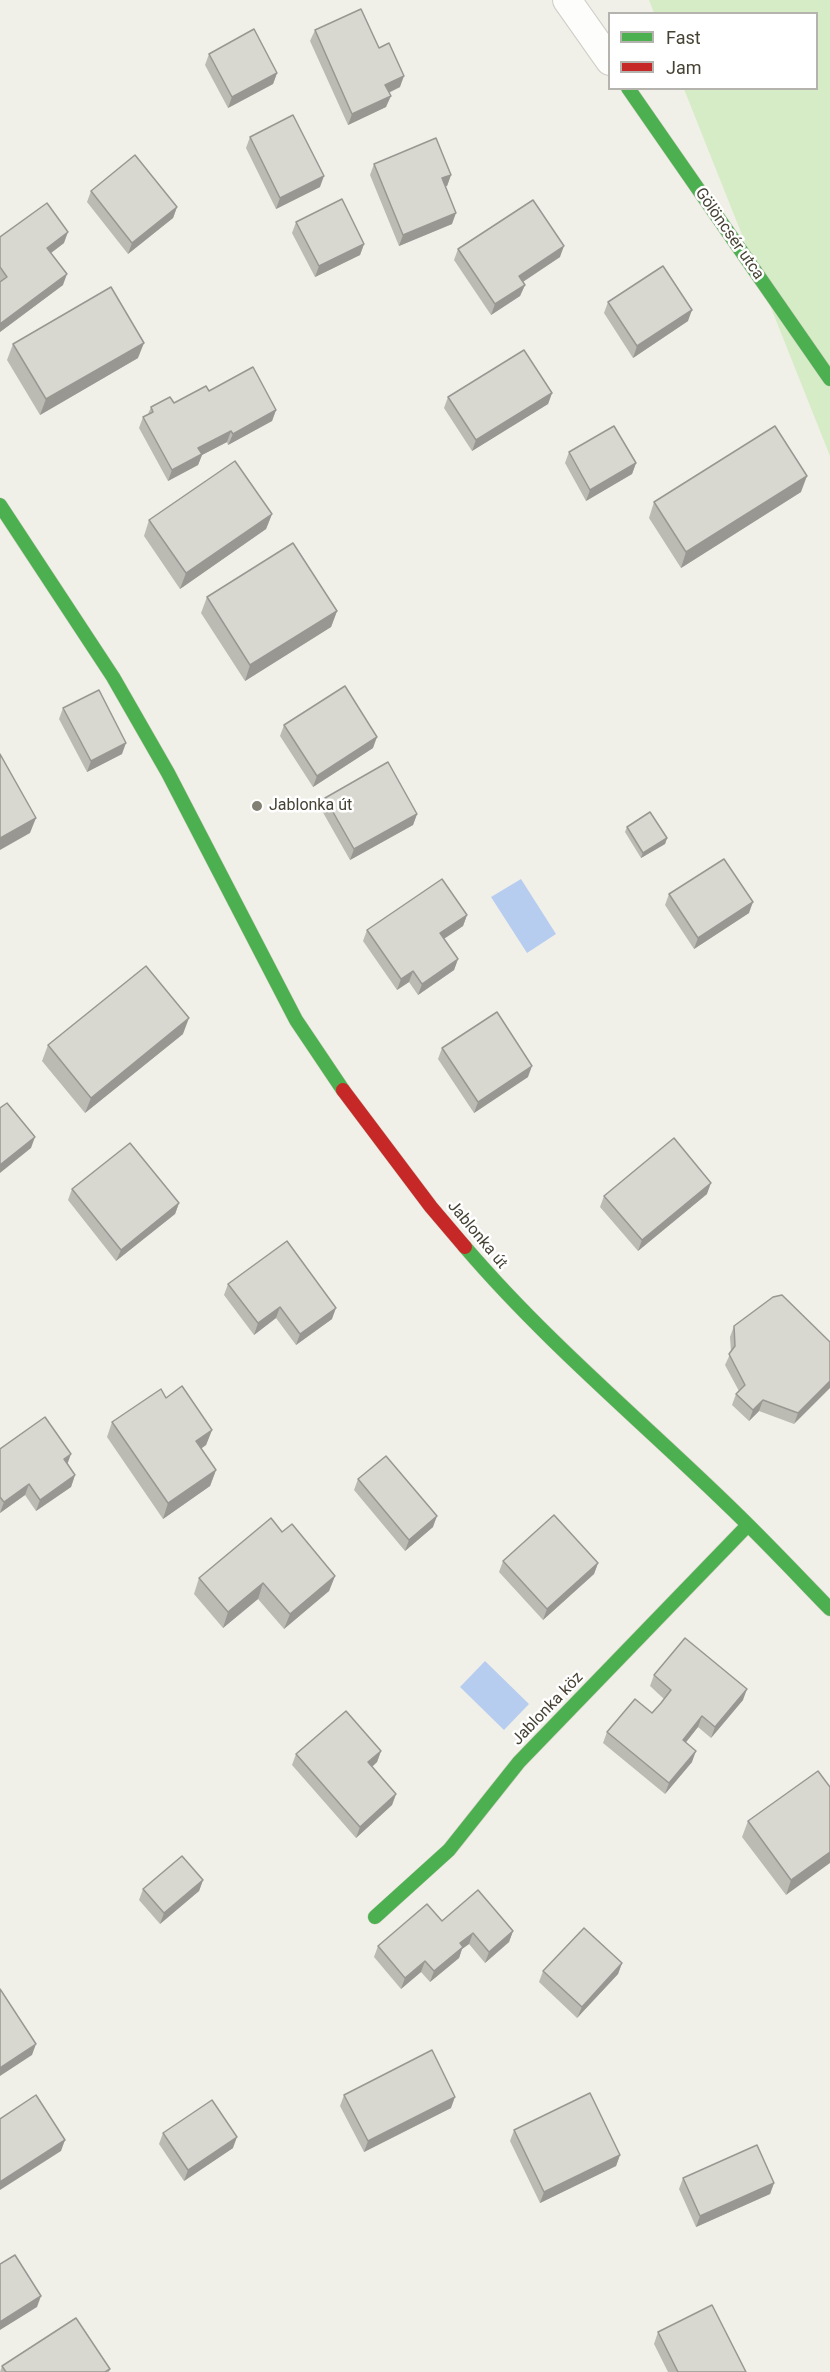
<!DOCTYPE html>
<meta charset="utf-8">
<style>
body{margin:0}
#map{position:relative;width:830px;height:2372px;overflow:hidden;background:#f0efe8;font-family:Roboto,sans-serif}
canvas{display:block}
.legend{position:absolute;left:608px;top:12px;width:210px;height:78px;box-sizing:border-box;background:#fff;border:2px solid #b5b3ae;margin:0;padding:8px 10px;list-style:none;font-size:18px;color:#464234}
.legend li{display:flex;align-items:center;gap:12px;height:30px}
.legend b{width:30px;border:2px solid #b5b3ae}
</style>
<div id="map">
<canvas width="830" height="2372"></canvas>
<ul class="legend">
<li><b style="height:8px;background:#4caf50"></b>Fast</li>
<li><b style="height:8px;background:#c62828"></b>Jam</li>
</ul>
</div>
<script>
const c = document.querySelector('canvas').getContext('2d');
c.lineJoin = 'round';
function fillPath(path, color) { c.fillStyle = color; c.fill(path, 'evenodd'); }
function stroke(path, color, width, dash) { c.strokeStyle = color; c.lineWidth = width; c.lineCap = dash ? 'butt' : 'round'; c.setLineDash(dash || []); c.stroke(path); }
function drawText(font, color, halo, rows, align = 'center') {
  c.font = font + ' Roboto,sans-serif'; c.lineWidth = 5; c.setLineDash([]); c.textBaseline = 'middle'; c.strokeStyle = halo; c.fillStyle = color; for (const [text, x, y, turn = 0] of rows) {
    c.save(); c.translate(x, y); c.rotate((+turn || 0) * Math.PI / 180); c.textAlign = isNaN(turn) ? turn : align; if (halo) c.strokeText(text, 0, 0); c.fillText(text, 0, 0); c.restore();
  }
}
const green = new Path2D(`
 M 649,0 L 830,0 L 830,456 L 684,89 L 816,88 L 816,14 L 654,13 Z`);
const water = new Path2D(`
 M 521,879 L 556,934 L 527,953 L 491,897 Z
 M 485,1661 L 529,1704 L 504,1730 L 460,1687 Z`);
const street = new Path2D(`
 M 567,0 L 610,61`);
const fast = new Path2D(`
 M 628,88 L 830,379
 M 0,505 L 113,677 L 168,773 L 296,1020 L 343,1090
 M 465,1247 C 547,1343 644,1423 734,1511 C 767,1543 798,1576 830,1609
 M 375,1917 L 449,1850 L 519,1762 L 748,1525`);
const jam = new Path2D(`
 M 343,1090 L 431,1207 L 465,1247`);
const wall = new Path2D(`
 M 315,30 L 379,48 L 400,87 L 389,93 L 386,107 L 348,125 L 310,41 Z
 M 209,54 L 277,73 L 273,84 L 228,108 L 205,65 Z
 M 250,137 L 320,187 L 276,209 L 246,148 Z
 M 374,164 L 451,175 L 447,186 L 445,186 L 452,224 L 399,246 L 370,175 Z
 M 91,191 L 177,207 L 173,218 L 128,254 L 87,202 Z
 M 296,222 L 364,244 L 360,255 L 315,277 L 292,233 Z
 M 0,237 L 64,243 L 51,253 L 63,285 L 0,332 Z
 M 458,249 L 560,257 L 523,282 L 525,285 L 520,296 L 491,315 L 454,260 Z
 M 608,302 L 688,321 L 633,358 L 604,313 Z
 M 13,344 L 138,358 L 40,415 L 7,360 Z
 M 209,391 L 276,410 L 272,421 L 228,445 L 227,442 L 202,455 L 198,465 L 168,481 L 139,428 L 143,417 L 148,414 L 151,407 L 174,403 Z
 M 552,393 L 548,404 L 472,451 L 444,408 L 448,397 Z
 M 569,452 L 636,463 L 632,474 L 586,501 L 565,463 Z
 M 801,492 L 681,568 L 649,518 L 654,502 Z
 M 272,514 L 266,529 L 180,589 L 144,536 L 149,520 Z
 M 207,597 L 337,611 L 331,627 L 245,681 L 201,613 Z
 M 63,708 L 122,754 L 87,772 L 59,719 Z
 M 284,725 L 373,748 L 313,787 L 280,736 Z
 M 325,798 L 417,814 L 413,825 L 350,860 L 321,809 Z
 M 627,827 L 667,838 L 665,844 L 641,858 L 625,832 Z
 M 669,894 L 749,913 L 694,949 L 665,905 Z
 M 467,915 L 463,926 L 444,939 L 458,959 L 454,970 L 418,995 L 409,982 L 397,990 L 363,941 L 367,930 Z
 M 183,1034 L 85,1113 L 42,1061 L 48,1045 Z
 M 442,1048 L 528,1077 L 474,1113 L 438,1059 Z
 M 72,1189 L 179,1203 L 175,1214 L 116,1261 L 68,1200 Z
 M 707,1194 L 638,1251 L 600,1207 L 604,1196 Z
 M 228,1284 L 332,1319 L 296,1345 L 276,1318 L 254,1335 L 224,1295 Z
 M 734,1326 L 830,1342 L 794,1424 L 759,1411 L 749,1421 L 732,1405 L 736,1394 L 739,1391 L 725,1365 L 731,1352 L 730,1337 Z
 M 166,1398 L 212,1430 L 206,1445 L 201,1449 L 216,1470 L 210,1486 L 163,1519 L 107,1437 L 112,1422 Z
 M 0,1449 L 75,1475 L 71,1487 L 36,1511 L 25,1495 L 0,1513 Z
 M 358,1479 L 433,1527 L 405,1551 L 354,1490 Z
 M 282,1532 L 335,1576 L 329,1591 L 284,1629 L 258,1599 L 223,1628 L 194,1594 L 199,1578 Z
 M 503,1561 L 598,1563 L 594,1574 L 543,1620 L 499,1572 Z
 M 654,1675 L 743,1700 L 711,1738 L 698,1727 L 686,1742 L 692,1762 L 665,1794 L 603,1743 L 607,1732 L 652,1713 L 664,1699 L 650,1686 Z
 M 381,1751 L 377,1762 L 372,1767 L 396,1794 L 392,1805 L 356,1838 L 292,1765 L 296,1754 Z
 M 830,1787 L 786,1895 L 742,1837 L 748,1821 Z
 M 203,1880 L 199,1891 L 160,1924 L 139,1900 L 143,1889 Z
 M 442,1921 L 513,1931 L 509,1942 L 485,1963 L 469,1944 L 462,1949 L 459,1958 L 430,1982 L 421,1972 L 401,1989 L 374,1957 L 378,1946 Z
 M 622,1963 L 618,1974 L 577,2018 L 539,1982 L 543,1971 Z
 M 344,2095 L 451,2108 L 364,2152 L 340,2106 Z
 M 514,2130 L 620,2155 L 616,2166 L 540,2203 L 510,2141 Z
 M 163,2133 L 233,2148 L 184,2181 L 159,2144 Z
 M 683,2178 L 774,2183 L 770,2194 L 696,2227 L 679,2189 Z
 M 658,2332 L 746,2372 L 668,2372 L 654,2344 Z
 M 2,2366 L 110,2369 L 109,2372 L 0,2372 Z`);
const shadedWall = new Path2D(`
 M 277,73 L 273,84 L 228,108 L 232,97 Z
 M 404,76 L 400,87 L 381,96 L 385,85 Z
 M 391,96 L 386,107 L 348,125 L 352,114 Z
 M 451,175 L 447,186 L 438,190 L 442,178 Z
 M 324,176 L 320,187 L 276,209 L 280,198 Z
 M 177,207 L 173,218 L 128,254 L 132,243 Z
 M 456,213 L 452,224 L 399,246 L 403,235 Z
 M 68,232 L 64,243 L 43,259 L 47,248 Z
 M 364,244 L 360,255 L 315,277 L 319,266 Z
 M 564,246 L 560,257 L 515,287 L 519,276 Z
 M 67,274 L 63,285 L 0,332 L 0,324 Z
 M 525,285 L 520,296 L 491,315 L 495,304 Z
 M 692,310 L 688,321 L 633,358 L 637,346 Z
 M 144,343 L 138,358 L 40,415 L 46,399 Z
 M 552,393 L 548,404 L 472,451 L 476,440 Z
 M 276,410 L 272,421 L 228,445 L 233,434 Z
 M 231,431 L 227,442 L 202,455 L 198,465 L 168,481 L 172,470 L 198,448 Z
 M 636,463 L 632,474 L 586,501 L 590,490 Z
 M 807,476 L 801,492 L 681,568 L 686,552 Z
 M 272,514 L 266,529 L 180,589 L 186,573 Z
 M 337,611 L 331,627 L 245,681 L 250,665 Z
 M 377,737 L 373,748 L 313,787 L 317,776 Z
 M 126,743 L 122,754 L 87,772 L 91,761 Z
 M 417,814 L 413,825 L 350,860 L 354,849 Z
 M 36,818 L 30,833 L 0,850 L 0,838 Z
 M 667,838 L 665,844 L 641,858 L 643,853 Z
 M 753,902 L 749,913 L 694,949 L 698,938 Z
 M 467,915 L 463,926 L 436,944 L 440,933 Z
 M 458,959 L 454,970 L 418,995 L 422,984 Z
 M 413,971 L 409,982 L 397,990 L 401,979 Z
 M 189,1018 L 183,1034 L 85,1113 L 91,1098 Z
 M 532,1066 L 528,1077 L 474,1113 L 478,1102 Z
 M 35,1137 L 31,1148 L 0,1173 L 0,1165 Z
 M 711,1183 L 707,1194 L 638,1251 L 642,1240 Z
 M 179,1203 L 175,1214 L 116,1261 L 121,1250 Z
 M 280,1307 L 276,1318 L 254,1335 L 258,1323 Z
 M 336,1308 L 332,1319 L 296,1345 L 300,1334 Z
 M 830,1381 L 830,1388 L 794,1424 L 798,1413 Z
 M 763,1400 L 759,1411 L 749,1421 L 753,1410 Z
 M 212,1430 L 206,1445 L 190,1456 L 196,1441 Z
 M 71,1454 L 67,1465 L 64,1459 Z
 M 216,1470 L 210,1486 L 163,1519 L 168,1503 Z
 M 75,1475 L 71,1487 L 36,1511 L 40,1500 Z
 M 29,1484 L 25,1495 L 0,1513 L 4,1502 Z
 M 437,1516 L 433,1527 L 405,1551 L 409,1540 Z
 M 598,1563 L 594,1574 L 543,1620 L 547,1609 Z
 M 335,1576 L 329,1591 L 284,1629 L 290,1614 Z
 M 263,1583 L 258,1599 L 223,1628 L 228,1612 Z
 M 747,1689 L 743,1700 L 711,1738 L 715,1727 Z
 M 702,1716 L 698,1727 L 679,1751 L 683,1740 Z
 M 381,1751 L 377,1762 L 364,1774 L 368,1762 Z
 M 696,1751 L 692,1762 L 665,1794 L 669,1783 Z
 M 396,1794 L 392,1805 L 356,1838 L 360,1827 Z
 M 830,1852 L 830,1863 L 786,1895 L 791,1880 Z
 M 203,1880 L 199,1891 L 160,1924 L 164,1913 Z
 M 513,1931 L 509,1942 L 485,1963 L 489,1952 Z
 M 473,1933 L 469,1944 L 462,1949 L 459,1958 L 430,1982 L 434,1971 L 460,1943 Z
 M 425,1961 L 421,1972 L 401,1989 L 405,1978 Z
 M 622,1963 L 618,1974 L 577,2018 L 582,2007 Z
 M 36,2044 L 32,2055 L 0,2076 L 0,2068 Z
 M 455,2097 L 451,2108 L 364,2152 L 368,2141 Z
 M 237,2137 L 233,2148 L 184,2181 L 188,2170 Z
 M 65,2140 L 61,2151 L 0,2190 L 0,2182 Z
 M 620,2155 L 616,2166 L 540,2203 L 544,2192 Z
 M 774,2183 L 770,2194 L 696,2227 L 700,2216 Z
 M 41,2296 L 37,2307 L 0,2330 L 0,2322 Z`);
const building = new Path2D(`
 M 361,9 L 379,48 L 389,43 L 404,76 L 385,85 L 391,96 L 352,114 L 315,30 Z
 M 254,29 L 277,73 L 232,97 L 209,54 Z
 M 293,115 L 324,176 L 280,198 L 250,137 Z
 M 436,138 L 451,175 L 442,178 L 456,213 L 403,235 L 374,164 Z
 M 135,155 L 177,207 L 132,243 L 91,191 Z
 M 342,199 L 364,244 L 319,266 L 296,222 Z
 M 533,200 L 564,246 L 519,276 L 525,285 L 495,304 L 458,249 Z
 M 47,203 L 68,232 L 47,248 L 67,274 L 0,324 L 0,282 L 7,277 L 0,267 L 0,237 Z
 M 663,266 L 692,310 L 637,346 L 608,302 Z
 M 111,287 L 144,343 L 46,399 L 13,344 Z
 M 524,350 L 552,393 L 476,440 L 448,397 Z
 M 253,367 L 276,410 L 233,434 L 231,431 L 198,448 L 202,454 L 172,470 L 143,417 L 153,412 L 151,407 L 170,397 L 174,403 L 206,386 L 209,391 Z
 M 614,426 L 636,463 L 590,490 L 569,452 Z
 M 775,426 L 807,476 L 686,552 L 654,502 Z
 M 235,461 L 272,514 L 186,573 L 149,520 Z
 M 293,543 L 337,611 L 250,665 L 207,597 Z
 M 345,686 L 377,737 L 317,776 L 284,725 Z
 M 99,690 L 126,743 L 91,761 L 63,708 Z
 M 0,754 L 36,818 L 0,838 Z
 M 388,762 L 417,814 L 354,849 L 325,798 Z
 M 650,812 L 667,838 L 643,853 L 627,827 Z
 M 724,859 L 753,902 L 698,938 L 669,894 Z
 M 442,879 L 467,915 L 440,933 L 458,959 L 422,984 L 413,971 L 401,979 L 367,930 Z
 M 146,966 L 189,1018 L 91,1098 L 48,1045 Z
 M 497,1012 L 532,1066 L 478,1102 L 442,1048 Z
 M 7,1103 L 35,1137 L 0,1165 L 0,1108 Z
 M 674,1138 L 711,1183 L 642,1240 L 604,1196 Z
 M 130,1143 L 179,1203 L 121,1250 L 72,1189 Z
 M 287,1241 L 336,1308 L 300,1334 L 280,1307 L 258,1323 L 228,1284 Z
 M 782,1295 L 830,1342 L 830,1381 L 798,1413 L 763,1400 L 753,1410 L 736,1394 L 745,1385 L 729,1354 L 735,1346 L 734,1326 L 773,1297 Z
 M 182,1386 L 212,1430 L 196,1441 L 216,1470 L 168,1503 L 112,1422 L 161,1389 L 166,1398 Z
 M 45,1417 L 71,1454 L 64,1459 L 75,1475 L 40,1500 L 29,1484 L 4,1502 L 0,1497 L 0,1449 Z
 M 386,1456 L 437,1516 L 409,1540 L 358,1479 Z
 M 554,1515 L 598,1563 L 547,1609 L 503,1561 Z
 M 271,1518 L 282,1532 L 292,1524 L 335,1576 L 290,1614 L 263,1583 L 228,1612 L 199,1578 Z
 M 685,1638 L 747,1689 L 715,1727 L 702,1716 L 683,1740 L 696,1751 L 669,1783 L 607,1732 L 635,1699 L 652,1713 L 661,1703 L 671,1690 L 654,1675 Z
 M 346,1711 L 381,1751 L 368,1762 L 396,1794 L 360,1827 L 296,1754 Z
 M 818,1771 L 830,1787 L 830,1852 L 791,1880 L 748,1821 Z
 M 182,1856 L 203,1880 L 164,1913 L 143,1889 Z
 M 478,1890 L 513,1931 L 489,1952 L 473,1933 L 460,1943 L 463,1947 L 434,1971 L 425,1961 L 405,1978 L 378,1946 L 427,1904 L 442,1921 Z
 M 584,1928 L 622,1963 L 582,2007 L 543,1971 Z
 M 0,1989 L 36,2044 L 0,2068 Z
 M 432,2050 L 455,2097 L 368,2141 L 344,2095 Z
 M 590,2093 L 620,2155 L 544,2192 L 514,2130 Z
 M 36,2095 L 65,2140 L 0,2182 L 0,2119 Z
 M 212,2100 L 237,2137 L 188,2170 L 163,2133 Z
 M 757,2145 L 774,2183 L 700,2216 L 683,2178 Z
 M 15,2255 L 41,2296 L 0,2322 L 0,2264 Z
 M 712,2305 L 746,2372 L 678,2372 L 658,2332 Z
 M 76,2318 L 110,2369 L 105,2372 L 6,2372 L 2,2366 Z`);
const markers = [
 [257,806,6,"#827f73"]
];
const streetNames = [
 ["Gölöncsér utca",729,234,55],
 ["Jablonka út",477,1235,50],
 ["Jablonka köz",548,1709,-46]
];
const poiNames = [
 ["Jablonka út",269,806]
];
fillPath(green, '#d6ecc6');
fillPath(water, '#b7cdf0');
stroke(street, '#cecdc6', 30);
stroke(fast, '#cfcebf', 15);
stroke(jam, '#cfcebf', 15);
stroke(street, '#fdfdfc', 28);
stroke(fast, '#4caf50', 14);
stroke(jam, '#c62828', 14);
fillPath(wall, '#bbbab3');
fillPath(shadedWall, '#989792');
fillPath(building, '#d9d8d0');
stroke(building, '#989792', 1.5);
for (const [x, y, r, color] of markers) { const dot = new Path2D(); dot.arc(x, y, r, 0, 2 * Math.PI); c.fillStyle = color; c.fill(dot); stroke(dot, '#fff', 2); }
drawText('16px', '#464234', '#fff', streetNames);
drawText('16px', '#464234', '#fff', poiNames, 'left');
</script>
